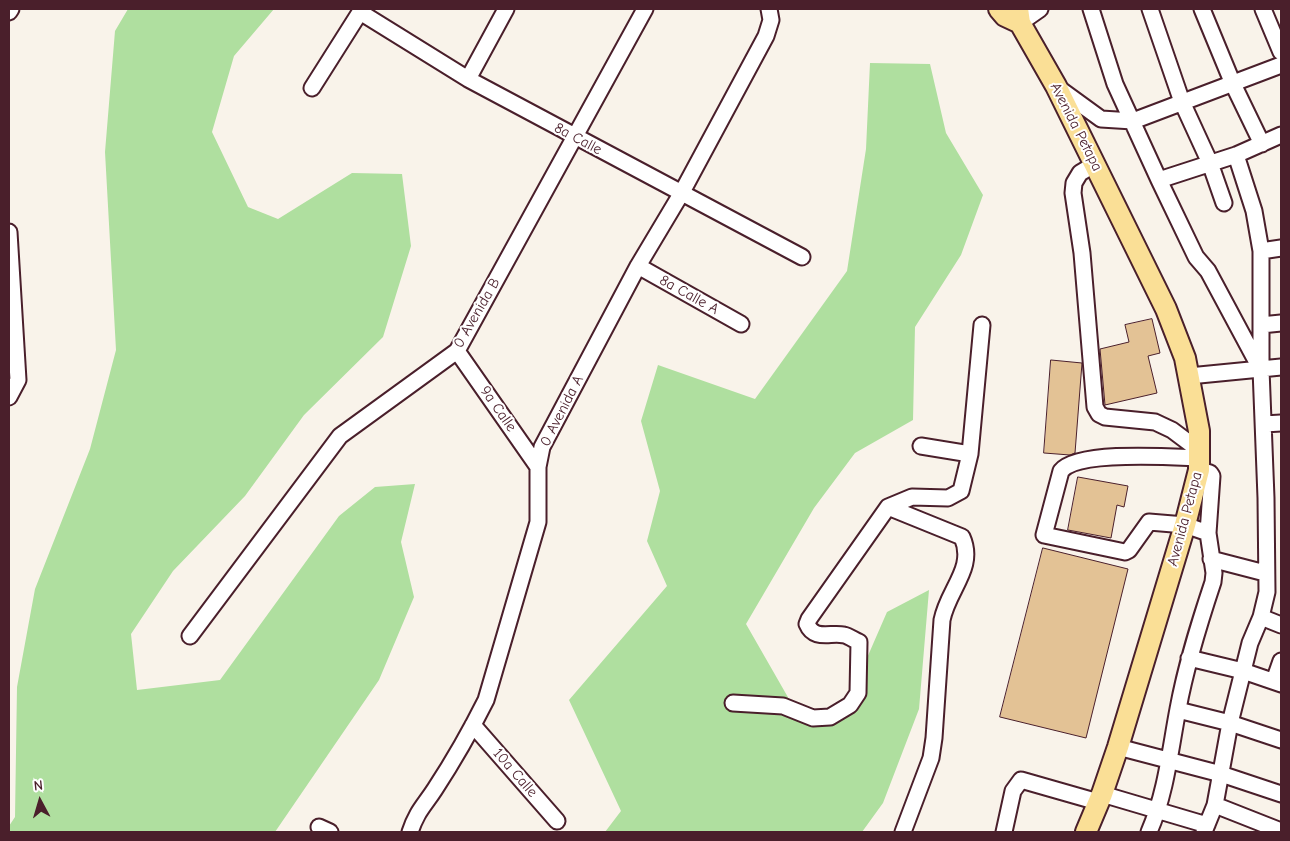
<!DOCTYPE html>
<style>
body{margin:0}
#map{position:relative;width:1290px;height:841px;overflow:hidden;background:#f9f3ea;font-family:"Comic Neue",sans-serif}
canvas{display:block}
.frame{position:absolute;inset:0;border:10px solid #4a1f2b;pointer-events:none}
.north{position:absolute;left:15px;top:776px;width:50px;height:50px;-webkit-text-stroke:4px #fff;paint-order:stroke;rotate:354deg;font-size:14px;font-weight:700;line-height:20px;text-align:center;color:#4a1f2b}
.north::after{content:'';display:block;margin:auto;width:18px;height:22px;background:#4a1f2b;clip-path:polygon(50% 0,100% 100%,50% 72%,0 100%)}
</style>
<div id="map">
<canvas width="1290" height="841"></canvas>
<div class="frame"></div>
<div class="north">N</div>
</div>
<script>
const c = document.querySelector('canvas').getContext('2d');
c.lineJoin = 'round';
function fillPath(path, color) { c.fillStyle = color; c.fill(path, 'evenodd'); }
function stroke(path, color, width, dash) { c.strokeStyle = color; c.lineWidth = width; c.lineCap = dash ? 'butt' : 'round'; c.setLineDash(dash || []); c.stroke(path); }
function drawText(font, color, halo, rows, align = 'center') {
  c.font = font + ' "Comic Neue",sans-serif'; c.lineWidth = 4; c.setLineDash([]); c.textBaseline = 'middle'; c.strokeStyle = halo; c.fillStyle = color; for (const [text, x, y, turn = 0] of rows) {
    c.save(); c.translate(x, y); c.rotate((+turn || 0) * Math.PI / 180); c.textAlign = isNaN(turn) ? turn : align; if (halo) c.strokeText(text, 0, 0); c.fillText(text, 0, 0); c.restore();
  }
}
const green = new Path2D(`
 M 128,9 L 274,9 L 234,56 L 212,132 L 248,207 L 278,219 L 352,173 L 402,174 L 411,246 L 383,337 L 304,415 L 245,496 L 173,571 L 131,634 L 137,690 L 220,680 L 339,516 L 375,487 L 415,484 L 401,542 L 414,597 L 379,680 L 275,832 L 9,832 L 9,826 L 15,817 L 17,687 L 35,589 L 90,449 L 116,350 L 105,152 L 115,31 Z
 M 870,63 L 930,64 L 946,133 L 983,195 L 961,255 L 915,327 L 913,420 L 855,453 L 814,508 L 746,624 L 797,713 L 843,713 L 887,612 L 929,590 L 919,709 L 883,803 L 862,832 L 605,832 L 621,811 L 569,700 L 667,586 L 647,541 L 660,491 L 641,421 L 658,365 L 755,399 L 847,271 L 866,149 Z`);
const building = new Path2D(`
 M 1152,319 L 1160,353 L 1148,356 L 1157,393 L 1105,405 L 1100,349 L 1129,342 L 1125,325 Z
 M 1051,360 L 1082,363 L 1075,453 L 1070,455 L 1044,453 Z
 M 1078,477 L 1128,486 L 1124,507 L 1117,505 L 1111,538 L 1068,530 Z
 M 1043,548 L 1128,569 L 1086,738 L 1000,717 Z`);
const minor = new Path2D(`
 M 1091,9 L 1115,84 L 1159,180 L 1196,257 L 1208,271 L 1260,368
 M 1150,9 L 1182,102 L 1210,163 L 1224,203
 M 1202,9 L 1233,84 L 1262,144
 M 1263,9 L 1281,52
 M 9,12 L 11,9
 M 360,12 L 468,79 L 802,257
 M 1020,23 L 1040,9
 M 468,79 L 506,9
 M 1057,87 L 1101,119 L 1133,121 L 1281,65
 M 312,88 L 362,9
 M 1095,164 L 1080,173 L 1074,183 L 1073,193 L 1082,253 L 1095,407 L 1099,414 L 1105,417 L 1155,422 L 1172,430 L 1200,451
 M 1159,180 L 1236,155 L 1281,135
 M 9,232 L 18,380 L 9,397
 M 1261,251 L 1281,248
 M 638,266 L 741,324
 M 1261,325 L 1281,323
 M 457,351 L 538,467
 M 1189,376 L 1281,367
 M 1264,424 L 1281,423
 M 921,446 L 970,454
 M 1200,458 C 1171,457 1078,450 1061,471 L 1044,535 L 1125,552 L 1129,550 L 1149,522 L 1185,525 L 1208,533
 M 888,507 L 962,537 C 976,568 948,589 942,620 L 934,738 L 931,758 L 903,832
 M 1211,559 L 1265,573
 M 1261,617 L 1281,625
 M 190,636 L 340,436 L 457,351 L 645,9
 M 1189,658 L 1243,671 L 1281,684
 M 1274,681 L 1281,661
 M 733,703 L 783,706 L 813,718 L 830,717 L 850,705 L 858,693 L 859,642 C 854,640 849,636 844,635 C 831,632 814,641 807,624 L 809,619 L 888,507 L 912,497 L 948,498 L 961,491 L 970,454 L 982,325
 M 1178,710 L 1230,723 L 1281,740
 M 473,725 L 557,821
 M 1118,747 L 1221,774 L 1281,794
 M 1102,794 L 1207,825
 M 1215,805 L 1281,831
 M 319,827 L 330,832
 M 410,832 C 417,811 424,806 435,789 C 454,760 471,730 486,700 L 538,522 L 538,467 L 542,447 L 638,266 L 681,194 L 766,36 L 771,20 L 769,9
 M 1004,832 L 1013,791 L 1021,780 L 1098,802
 M 1149,832 C 1166,793 1170,751 1178,709 C 1186,665 1199,624 1213,582 L 1214,573 L 1208,533 L 1212,476 L 1210,473 L 1199,470
 M 1204,832 L 1215,805 L 1230,723 L 1250,643 L 1261,617 L 1267,592 L 1266,498 L 1261,369 L 1261,251 L 1254,211 L 1236,155`);
const major = new Path2D(`
 M 999,9 L 1005,16 L 1020,23
 M 1018,9 L 1020,23 L 1056,86 L 1166,309 L 1185,358 L 1199,431 L 1199,470 L 1185,525 L 1118,747 L 1102,794 L 1086,832`);
const streetNames = [
 ["Avenida Petapa",1076,127,63],
 ["8a Calle",578,139,28],
 ["8a Calle A",689,295,29],
 ["0 Avenida B",477,313,-60],
 ["9a Calle",498,409,55],
 ["0 Avenida A",562,411,-63],
 ["Avenida Petapa",1185,519,-75],
 ["10a Calle",515,773,49]
];
fillPath(green, '#afdf9f');
fillPath(building, '#e3c295');
stroke(building, '#4a1f2b', 1);
stroke(minor, '#4a1f2b', 19);
stroke(major, '#4a1f2b', 24);
stroke(minor, '#fff', 15);
stroke(major, '#fadf96', 20);
drawText('15px', '#4a1f2b', '#fff', streetNames);
</script>
